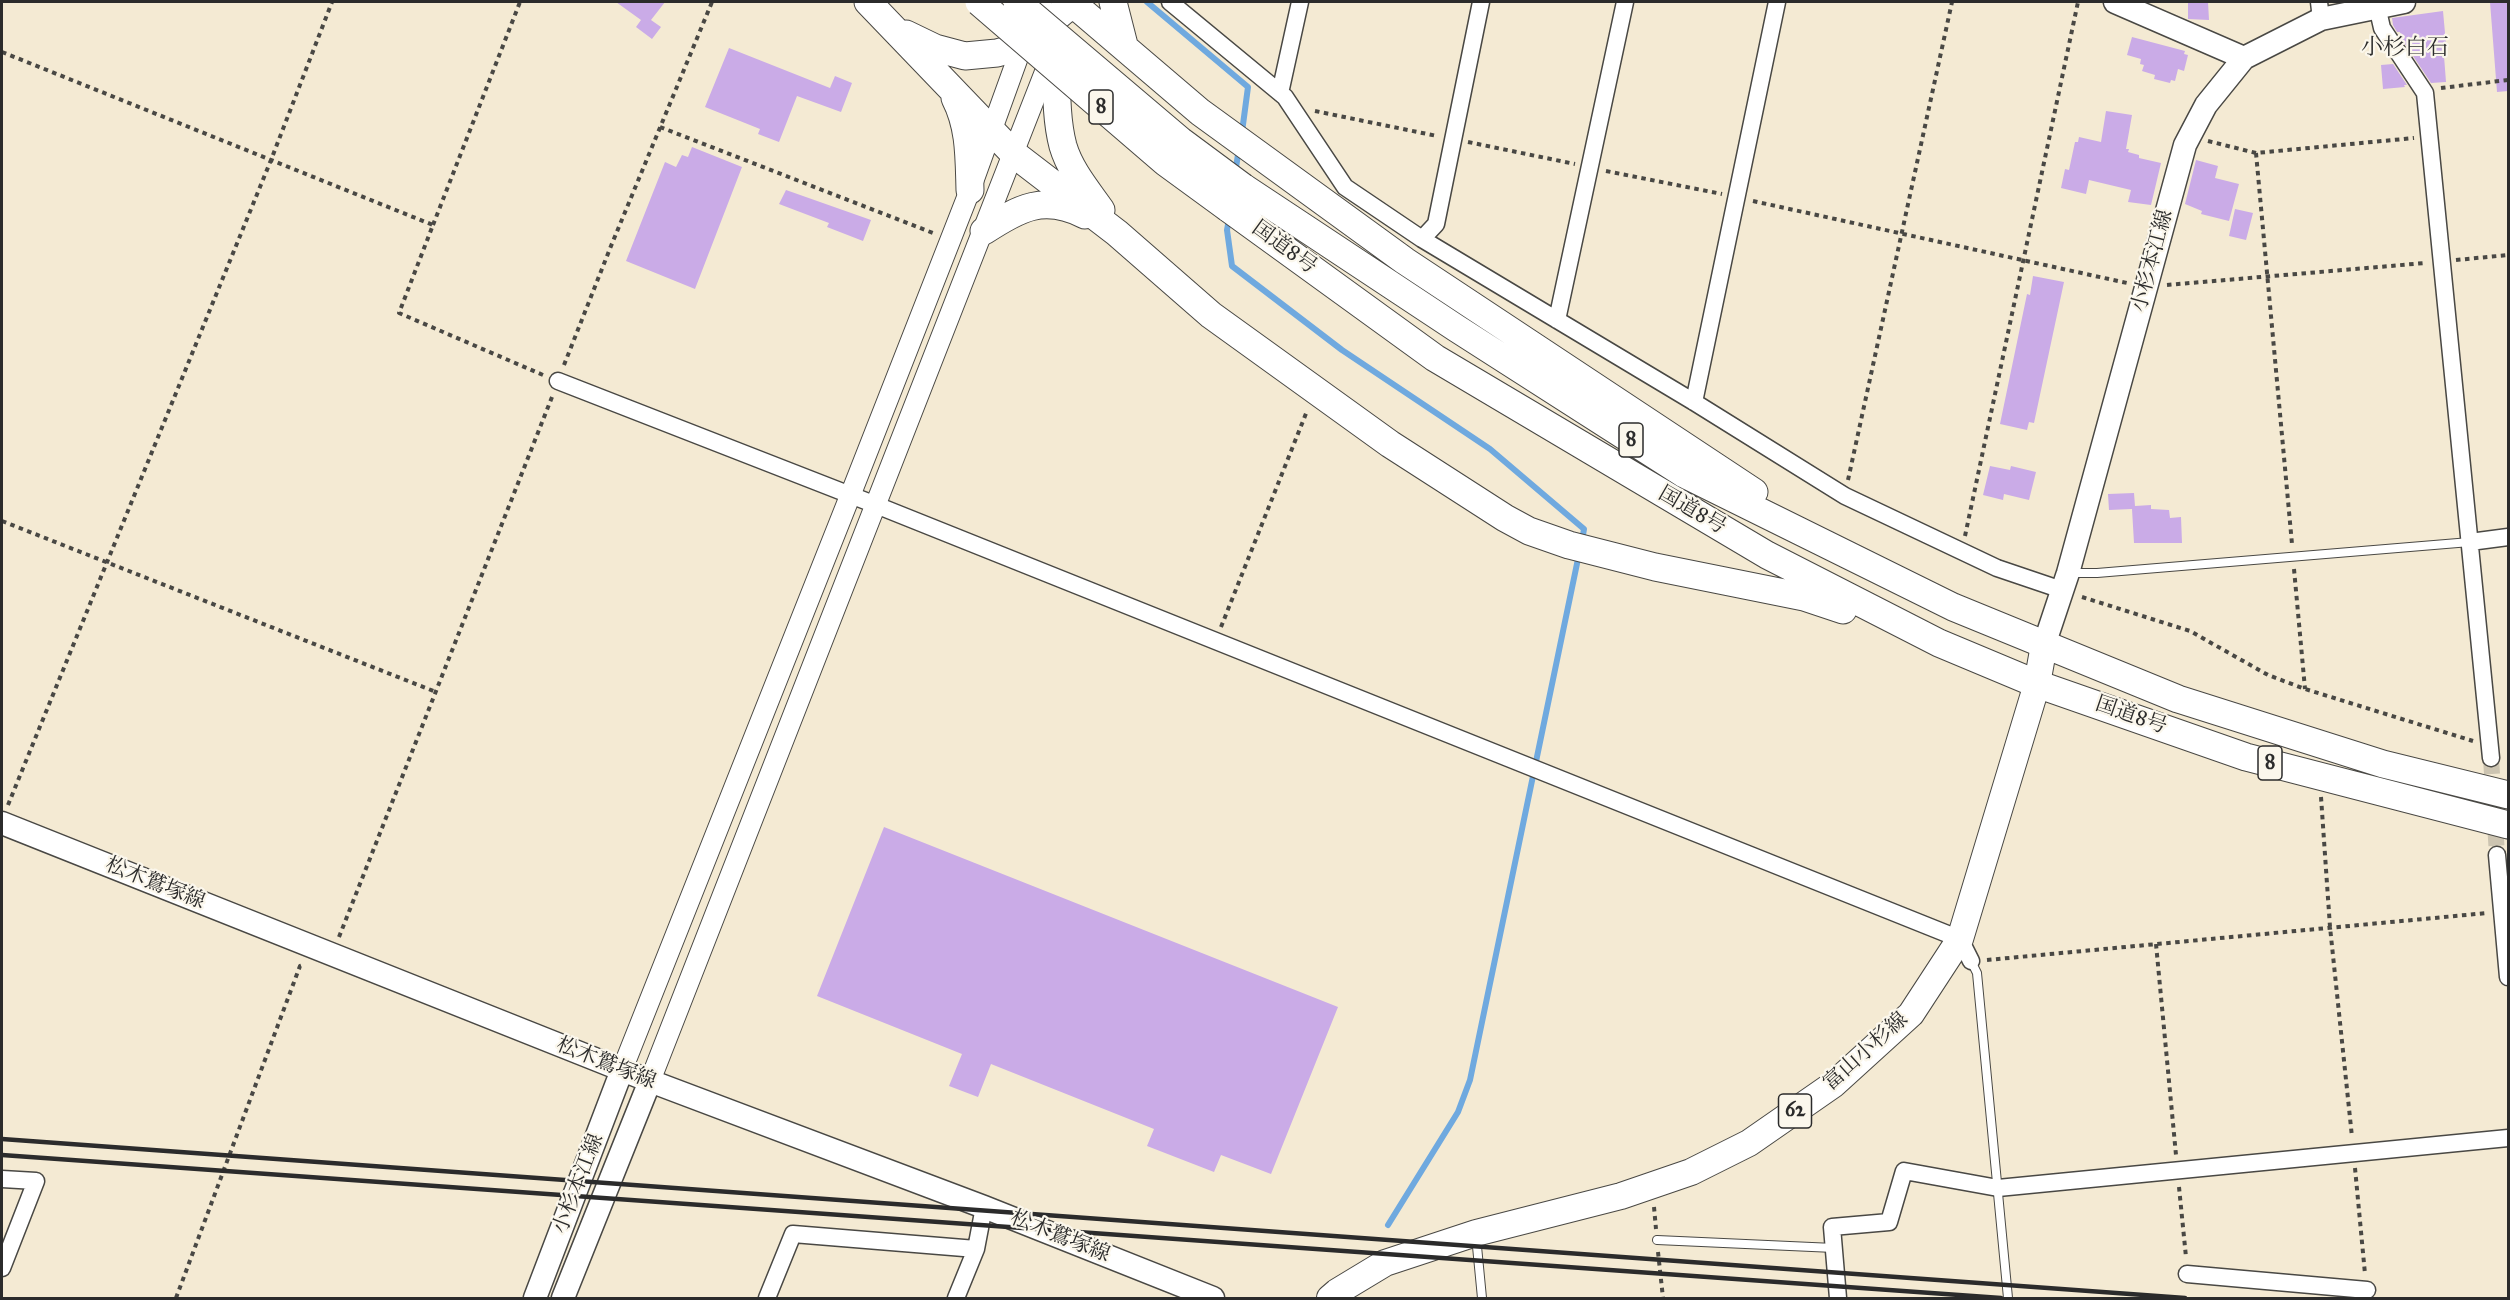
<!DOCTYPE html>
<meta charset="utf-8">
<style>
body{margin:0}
#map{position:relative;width:2510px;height:1300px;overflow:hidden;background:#f4ead3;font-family:"IM FELL Great Primer",serif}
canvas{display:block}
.frame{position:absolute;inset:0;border:3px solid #2b2b2b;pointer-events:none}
</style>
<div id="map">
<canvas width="2510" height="1300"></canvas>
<div class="frame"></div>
</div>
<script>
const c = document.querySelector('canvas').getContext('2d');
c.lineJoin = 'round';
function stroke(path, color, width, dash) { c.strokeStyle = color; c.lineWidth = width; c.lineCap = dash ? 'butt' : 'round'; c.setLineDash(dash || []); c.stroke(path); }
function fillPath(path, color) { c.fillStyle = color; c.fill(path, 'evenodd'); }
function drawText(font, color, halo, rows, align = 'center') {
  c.font = font + ' "IM FELL Great Primer","Noto Serif JP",serif'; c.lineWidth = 4.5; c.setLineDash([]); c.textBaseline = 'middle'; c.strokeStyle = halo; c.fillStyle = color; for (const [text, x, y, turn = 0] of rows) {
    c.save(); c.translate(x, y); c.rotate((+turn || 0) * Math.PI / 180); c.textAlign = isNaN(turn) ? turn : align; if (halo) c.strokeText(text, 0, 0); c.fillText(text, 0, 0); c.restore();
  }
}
const stream = new Path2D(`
 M 1147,2 L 1248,87 L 1242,132
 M 1235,174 L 1239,148
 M 1229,219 L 1227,230 L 1232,266 L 1342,350 L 1490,449 L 1584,529 L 1582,541
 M 1388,1225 L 1458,1112 L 1470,1080 L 1579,554`);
const building = new Path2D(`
 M 616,2 L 665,2 L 651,20 L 661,27 L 652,39 L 636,27 L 641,20 Z
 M 2188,2 L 2208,2 L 2209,20 L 2188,19 Z
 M 2490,2 L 2508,2 L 2508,91 L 2497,92 Z
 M 2443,11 L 2447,55 L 2444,56 L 2446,82 L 2431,83 L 2401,38 L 2400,32 L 2397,32 L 2393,25 L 2392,18 Z
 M 2132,37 L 2185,51 L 2184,54 L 2188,55 L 2184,71 L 2178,69 L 2175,81 L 2171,80 L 2170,83 L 2154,79 L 2155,75 L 2142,71 L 2144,65 L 2140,64 L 2141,59 L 2127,55 Z
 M 729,48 L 830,88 L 835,76 L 852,83 L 841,112 L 797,96 L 779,142 L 758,134 L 760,129 L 705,107 Z
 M 2393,64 L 2407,85 L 2404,85 L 2405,87 L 2383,89 L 2381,65 Z
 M 2106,111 L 2132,115 L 2126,149 L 2129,149 L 2128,152 L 2139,155 L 2139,158 L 2161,163 L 2151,205 L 2128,202 L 2131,190 L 2089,180 L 2086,194 L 2061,188 L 2065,169 L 2069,170 L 2075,142 L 2078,142 L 2079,137 L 2101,142 Z
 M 692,147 L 742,167 L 695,289 L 626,261 L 665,162 L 676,167 L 682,155 L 688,157 Z
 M 2196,160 L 2218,166 L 2215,178 L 2239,184 L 2229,221 L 2201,214 L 2202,211 L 2185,204 Z
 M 786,190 L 871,220 L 863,241 L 827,227 L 829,223 L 779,204 Z
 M 2235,209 L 2253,213 L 2246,240 L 2229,236 Z
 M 2033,276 L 2064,282 L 2034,423 L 2029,422 L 2027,430 L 2000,424 L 2027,294 L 2030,295 Z
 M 1990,466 L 2010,470 L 2011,466 L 2036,472 L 2029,500 L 2004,494 L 2003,500 L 1983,495 Z
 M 2134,493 L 2135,506 L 2151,505 L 2151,509 L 2169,510 L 2170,518 L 2181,517 L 2182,543 L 2134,543 L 2132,509 L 2109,510 L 2108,494 Z
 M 884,827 L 1338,1007 L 1271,1174 L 1221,1155 L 1214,1172 L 1147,1146 L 1154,1129 L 991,1064 L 978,1097 L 949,1086 L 962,1054 L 817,996 Z`);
const minorTunnel = new Path2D(`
 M 2491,758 L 2497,855`);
const path = new Path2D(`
 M 2,52 L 433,225 L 399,313 L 543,375
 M 2441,88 L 2508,80
 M 1315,111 L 1437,136
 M 660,127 L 933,233
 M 2208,141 L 2256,153 L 2414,138
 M 1468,142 L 1575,164
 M 2256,153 L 2292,544
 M 1606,171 L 1722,194
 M 1753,201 L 2127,283
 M 433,225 L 520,2
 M 2456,260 L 2508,255
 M 2167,285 L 2425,263
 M 564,365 L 611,246 L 712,2
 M 1848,480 L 1952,2
 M 2,521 L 436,692
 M 1965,536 L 2078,2
 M 2294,569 L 2305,689
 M 2082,597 L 2190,631 L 2268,675 L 2305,689 L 2473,741
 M 1221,627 L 1307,411
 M 2321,797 L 2330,927 L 2352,1137
 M 8,805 L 271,160 L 332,2
 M 339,937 L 552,397
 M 2156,944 L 2176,1155
 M 1987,960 L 2487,913
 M 2355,1168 L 2365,1274
 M 2179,1187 L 2186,1257
 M 1654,1207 L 1656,1229
 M 1658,1252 L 1663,1298
 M 176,1298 L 300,966 L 303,965`);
const service = new Path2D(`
 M 2068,573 L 2097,573 L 2470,542
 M 1971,961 L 1977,973 L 2008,1298
 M 1476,1236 L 1482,1298
 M 1657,1240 L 1834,1248`);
const minor = new Path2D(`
 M 1170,2 L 1285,97 L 1345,187 L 1422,239 L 1694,402 L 1845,496 L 1997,568 L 2062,590
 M 2319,2 L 2321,19
 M 2377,6 L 2382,28 L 2425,93 L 2491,758
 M 1280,93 L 1300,2
 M 1422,239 L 1436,224 L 1481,2
 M 1557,320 L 1625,2
 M 558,381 L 876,505 L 1960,939 L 1971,961
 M 1694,402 L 1777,2
 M 2470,542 L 2508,537
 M 2497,855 L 2508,977
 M 2,1179 L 36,1181 L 2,1268
 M 2187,1274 L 2367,1290
 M 767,1298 L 793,1234 L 976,1249
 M 956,1298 L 976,1249 L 984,1207
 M 1838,1298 L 1832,1227 L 1889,1222 L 1904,1171 L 1998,1188 L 2508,1138`);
const tertiary = new Path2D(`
 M 622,1070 L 850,496 L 970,190 L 1022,46 L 1042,2
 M 650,1081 L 1052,54`);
const secondary = new Path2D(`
 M 2115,2 L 2244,58
 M 2044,645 L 2068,573 L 2185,145 L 2206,105 L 2244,58 L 2321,19 L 2404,2
 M 2,823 L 650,1081 L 984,1207 L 1213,1298
 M 535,1298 L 622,1070
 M 563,1298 L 650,1081`);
const primary = new Path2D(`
 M 1330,1298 L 1337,1292 L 1385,1263 L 1476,1233 L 1621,1196 L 1691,1172 L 1749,1143 L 1834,1084 L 1911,1014 L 1960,939 L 2037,684 L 2044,645`);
const trunk = new Path2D(`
 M 868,2 L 1014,154 L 1117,233 L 1211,315 L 1390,444 L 1505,518 L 1529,531 L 1569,545 L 1655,567 L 1804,597 L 1843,610
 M 1071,2 L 1200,112 L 1405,261 L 1754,492
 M 1113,2 L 1124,45
 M 906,34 L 935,48 L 965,56 L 997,53 L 1022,46 L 1073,3
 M 1056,49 C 1057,81 1055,116 1063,146 C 1070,170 1087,190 1101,210
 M 955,98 C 970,127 969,158 970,190
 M 1243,187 L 1456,328 L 1684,474 L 1953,607 L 2178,699 L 2383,764 L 2508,795
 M 1228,208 L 1435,358 L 1767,555 L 1939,643 L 2037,684 L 2246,757 L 2508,825
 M 984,231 C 1019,208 1044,194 1085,215`);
const rail = new Path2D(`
 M 2,1139 L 2185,1298
 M 2,1155 L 2001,1298`);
const trunkBridge = new Path2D(`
 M 979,2 L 1165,162 L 1228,208
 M 1017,2 L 1181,141 L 1243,187`);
const shields = [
 [1101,107,24],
 [1631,440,24],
 [2270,763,24],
 [1795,1111,33]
];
const shieldNames = [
 ["8",1101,107],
 ["8",1631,440],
 ["8",2270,763],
 ["62",1795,1111]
];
const streetNames = [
 ["国道8号",1284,248,36],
 ["小杉本江線",2153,261,-75],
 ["国道8号",1692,511,30],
 ["国道8号",2131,716,19],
 ["松木鷲塚線",155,884,22],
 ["富山小杉線",1866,1052,-42],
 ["松木鷲塚線",606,1064,22],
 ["小杉本江線",579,1184,-69],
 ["松木鷲塚線",1060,1237,22]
];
const neighbourhoodNames = [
 ["小杉白石",2405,49]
];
stroke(stream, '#6fa9df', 6);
fillPath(building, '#caabe7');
stroke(minorTunnel, '#ccc4b1', 16, [16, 8]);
stroke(service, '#494844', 10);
stroke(minor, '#494844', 19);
stroke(tertiary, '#494844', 22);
stroke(secondary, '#494844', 25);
stroke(primary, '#494844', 28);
stroke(trunk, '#494844', 29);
stroke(path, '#494844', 4, [4.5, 4.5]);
stroke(service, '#fff', 8);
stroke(minor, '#fff', 16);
stroke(tertiary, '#fff', 20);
stroke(secondary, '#fff', 22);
stroke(primary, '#fff', 26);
stroke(trunk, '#fff', 27);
stroke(rail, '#2b2b2b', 4.5);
stroke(trunkBridge, '#494844', 29, []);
stroke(trunkBridge, '#fff', 27);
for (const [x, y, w] of shields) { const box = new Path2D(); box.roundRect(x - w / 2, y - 17, w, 34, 4.5); c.fillStyle = '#fbf7ec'; c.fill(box); stroke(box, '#2b2b2b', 1.5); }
drawText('bold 20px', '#2b2b2b', null, shieldNames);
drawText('21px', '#2b2b2b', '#fbf7ec', streetNames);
drawText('22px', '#2b2b2b', '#fbf7ec', neighbourhoodNames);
</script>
